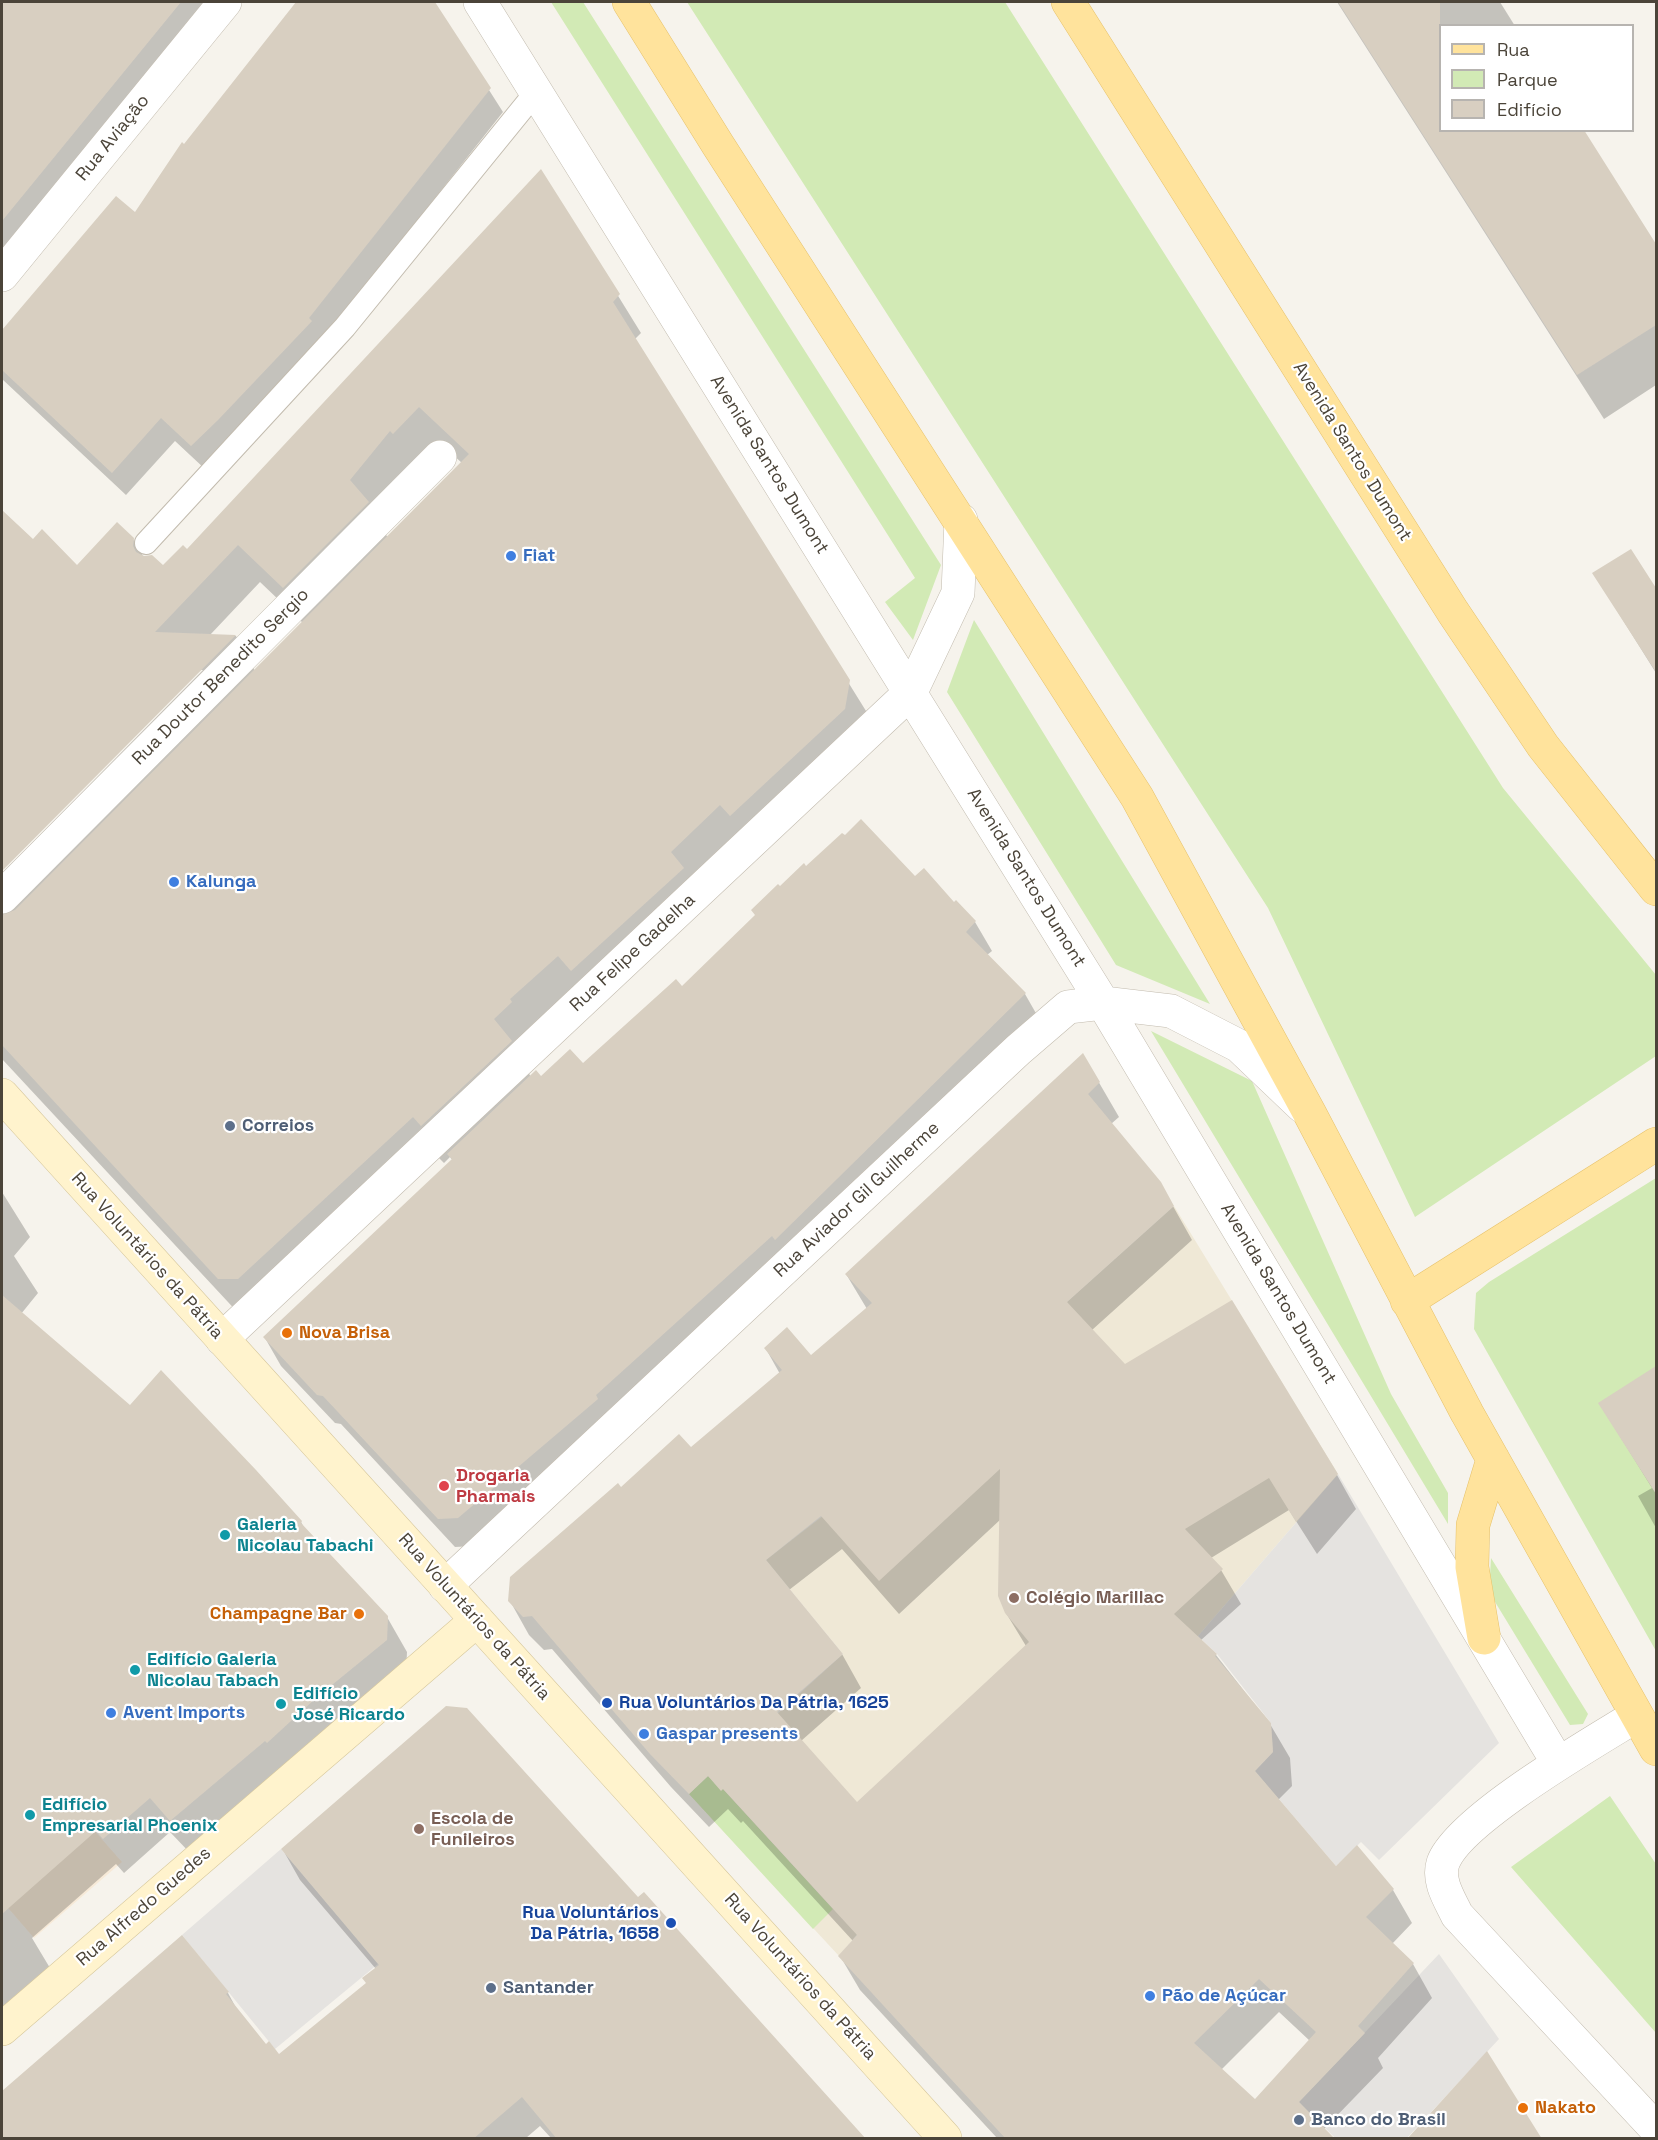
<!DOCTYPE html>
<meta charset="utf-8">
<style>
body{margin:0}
#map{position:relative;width:1658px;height:2140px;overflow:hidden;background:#f6f3ec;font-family:"Space Grotesk",sans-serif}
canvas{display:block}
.frame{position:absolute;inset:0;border:3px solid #4b4439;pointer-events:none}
.legend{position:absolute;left:1439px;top:24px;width:195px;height:108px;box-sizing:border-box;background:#fff;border:2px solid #b7b4b0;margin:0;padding:8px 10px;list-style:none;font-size:18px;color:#4b4439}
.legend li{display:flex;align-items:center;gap:12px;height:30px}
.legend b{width:30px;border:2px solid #b7b4b0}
</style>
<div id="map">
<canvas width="1658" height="2140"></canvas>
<div class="frame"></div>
<ul class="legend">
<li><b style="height:8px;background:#ffe39c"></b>Rua</li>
<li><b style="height:16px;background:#d2eab5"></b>Parque</li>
<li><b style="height:16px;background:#d8cfc1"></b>Edifício</li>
</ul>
</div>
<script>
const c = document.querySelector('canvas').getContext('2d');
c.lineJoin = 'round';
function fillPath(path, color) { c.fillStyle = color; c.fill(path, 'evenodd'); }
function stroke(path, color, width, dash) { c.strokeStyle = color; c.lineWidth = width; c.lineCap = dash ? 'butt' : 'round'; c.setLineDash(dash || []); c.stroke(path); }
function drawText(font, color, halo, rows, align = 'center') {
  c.font = font + ' "Space Grotesk",sans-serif'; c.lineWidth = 4.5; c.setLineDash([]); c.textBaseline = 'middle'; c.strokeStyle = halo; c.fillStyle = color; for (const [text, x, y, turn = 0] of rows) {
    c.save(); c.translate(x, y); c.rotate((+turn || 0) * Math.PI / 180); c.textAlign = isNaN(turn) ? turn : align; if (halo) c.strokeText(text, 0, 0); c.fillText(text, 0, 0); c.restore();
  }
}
const commercial = new Path2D(`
 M 2,1726 L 122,1862 L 34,1938 L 2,1901 Z`);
const education = new Path2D(`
 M 1174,1206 L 1338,1474 L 1198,1636 L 894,1890 L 839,1956 L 689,1794 L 843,1654 L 766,1560 L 864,1484 Z`);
const green = new Path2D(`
 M 551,2 L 583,2 L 941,565 L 913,640 L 885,602 L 915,578 Z
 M 687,2 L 1005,2 L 1503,788 L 1656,975 L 1656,1056 L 1415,1217 L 1268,908 Z
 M 974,620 L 1210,1004 L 1116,965 L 947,692 Z
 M 1151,1031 L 1252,1081 L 1391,1394 L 1448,1493 L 1448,1524 Z
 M 1656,1178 L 1656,1651 L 1474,1329 L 1476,1293 L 1489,1282 Z
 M 1491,1558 L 1588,1714 L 1583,1724 L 1570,1725 L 1489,1592 Z
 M 708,1776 L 721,1790 L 723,1789 L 833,1909 L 813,1929 L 689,1794 Z
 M 1610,1796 L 1656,1864 L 1656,2033 L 1511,1867 Z`);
const parking = new Path2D(`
 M 1338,1474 L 1499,1743 L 1379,1860 L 1361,1842 L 1336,1866 L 1255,1771 L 1273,1752 L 1271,1723 L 1217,1654 L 1198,1636 Z
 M 281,1849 L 378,1964 L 275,2049 L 182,1935 Z
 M 1439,1954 L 1499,2039 L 1407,2138 L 1335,2138 L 1299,2102 Z`);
const shadow = new Path2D(`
 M 2,2 L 233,2 L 2,257 Z
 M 298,2 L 433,2 L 503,112 L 322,341 L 205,469 L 175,441 L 126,495 L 2,379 L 2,331 L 116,198 L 135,214 Z
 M 1337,2 L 1500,2 L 1515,26 L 1440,26 L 1440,130 L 1582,130 L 1656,247 L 1656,385 L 1604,419 Z
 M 541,171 L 641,333 L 635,339 L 871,719 L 518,1055 L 531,1077 L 541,1078 L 583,1065 L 682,988 L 756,916 L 780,888 L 806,868 L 915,878 L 954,904 L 955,902 L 975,922 L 992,951 L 987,955 L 1025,994 L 1041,1022 L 474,1546 L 455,1547 L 341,1424 L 335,1423 L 281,1366 L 265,1338 L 453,1161 L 450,1157 L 444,1163 L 435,1154 L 241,1316 L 2,1059 L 2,873 L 203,670 L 199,670 L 2,869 L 2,512 L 33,541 L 77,568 L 133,539 L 144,558 L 163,567 L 187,551 ZM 441,444 L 462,463 L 388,538 L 374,515 ZM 260,582 L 303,623 L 255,671 L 236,636 L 210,635 Z
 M 1631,551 L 1656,591 L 1656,673 L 1594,574 Z
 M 1083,1055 L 1119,1117 L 1111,1124 L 1160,1183 L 1192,1240 L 1092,1330 L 1125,1366 L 1337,1475 L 1356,1509 L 1317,1554 L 1289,1510 L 1211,1558 L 1221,1570 L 1241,1604 L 1200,1641 L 1216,1655 L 1270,1724 L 1290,1758 L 1292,1786 L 1278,1800 L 1336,1868 L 1393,1890 L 1412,1923 L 1392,1944 L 1413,1964 L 1432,1998 L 1378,2058 L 1383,2068 L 1324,2129 L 1333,2138 L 997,2138 L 860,1990 L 840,1956 L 853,1941 L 743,1821 L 741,1823 L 728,1809 L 709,1827 L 671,1787 L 552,1649 L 544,1650 L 529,1635 L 510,1601 L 621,1489 L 691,1449 L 780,1374 L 766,1349 L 811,1357 L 867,1309 L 846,1274 ZM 1001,1519 L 1006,1613 L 1026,1646 L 857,1804 L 801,1741 L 861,1688 L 842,1654 L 789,1590 L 842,1549 L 899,1614 ZM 1279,2012 L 1310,2041 L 1256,2102 L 1221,2070 Z
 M 2,1192 L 30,1237 L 14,1256 L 38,1293 L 21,1314 L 130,1407 L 301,1522 L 306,1531 L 387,1617 L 407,1652 L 406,1675 L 191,1854 L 170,1832 L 124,1873 L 116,1864 L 32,1938 L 53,1973 L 2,2018 L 2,1653 L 5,1649 L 2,1645 Z
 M 1656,1368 L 1656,1528 L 1638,1496 L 1652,1488 L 1600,1404 Z
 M 283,1850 L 638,1899 L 864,2138 L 551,2138 L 540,2126 L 526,2138 L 2,2138 L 2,2092 L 182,1937 L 228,1993 L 240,2015 L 266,2046 L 279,2056 L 367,1984 L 376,1969 L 300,1880 Z`);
const building = new Path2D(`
 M 2,2 L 181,2 L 2,221 Z
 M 296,2 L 435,2 L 491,88 L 309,318 L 312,321 L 218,420 L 191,446 L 161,418 L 112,473 L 2,370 L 2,330 L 116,196 L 135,212 L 182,142 L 184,144 Z
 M 1338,2 L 1440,2 L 1440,130 L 1584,130 L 1656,244 L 1656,325 L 1577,375 Z
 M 541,169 L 620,294 L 613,302 L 850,680 L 845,709 L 730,816 L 720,805 L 671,852 L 684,868 L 571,971 L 558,956 L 510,999 L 512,1002 L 494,1019 L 512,1041 L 421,1126 L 413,1117 L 238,1279 L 218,1279 L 2,1045 L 2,915 L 15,910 L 469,454 L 419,407 L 393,434 L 390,431 L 350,480 L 369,502 L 283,588 L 238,545 L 155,632 L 236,635 L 2,871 L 2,510 L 33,539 L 42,529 L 77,565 L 117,522 L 134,538 L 133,546 L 136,552 L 144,556 L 152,555 L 163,565 L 183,545 L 187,549 Z
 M 1631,549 L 1656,588 L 1656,672 L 1592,573 Z
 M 861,819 L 915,876 L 924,868 L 954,902 L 956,900 L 976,921 L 966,932 L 1026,993 L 775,1240 L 772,1236 L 596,1395 L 598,1399 L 458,1518 L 438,1519 L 323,1396 L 317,1395 L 263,1337 L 452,1159 L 447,1154 L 536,1070 L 541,1076 L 570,1049 L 583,1063 L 676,979 L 682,986 L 755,915 L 751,910 L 778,884 L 780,886 L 804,863 L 806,866 L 842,833 L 845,835 Z
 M 1083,1053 L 1100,1082 L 1088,1094 L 1161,1182 L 1174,1206 L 1067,1302 L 1125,1364 L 1232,1300 L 1338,1474 L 1296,1522 L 1269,1478 L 1185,1529 L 1223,1569 L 1174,1614 L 1217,1654 L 1215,1656 L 1271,1723 L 1273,1752 L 1255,1771 L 1336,1866 L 1357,1845 L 1394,1889 L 1366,1917 L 1414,1963 L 1358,2026 L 1365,2033 L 1299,2102 L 1335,2139 L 1006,2139 L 838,1956 L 857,1935 L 723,1789 L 721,1791 L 708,1776 L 689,1794 L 650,1754 L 532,1616 L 523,1617 L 508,1601 L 510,1577 L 618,1483 L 621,1487 L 679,1434 L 691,1447 L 782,1370 L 764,1348 L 787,1327 L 811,1355 L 872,1303 L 845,1274 ZM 1000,1469 L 998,1596 L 1005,1613 L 1029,1642 L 857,1802 L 777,1712 L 843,1654 L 766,1560 L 821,1516 L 879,1581 ZM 1259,1979 L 1316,2032 L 1255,2099 L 1194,2043 Z
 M 2,1295 L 130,1405 L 161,1370 L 256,1470 L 302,1521 L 301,1523 L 388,1616 L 387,1640 L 316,1698 L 267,1743 L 265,1741 L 170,1821 L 150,1798 L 103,1839 L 96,1831 L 2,1914 Z
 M 1656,1366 L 1656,1494 L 1598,1403 Z
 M 446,1706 L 467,1708 L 638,1897 L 644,1892 L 866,2139 L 557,2139 L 522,2097 L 473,2139 L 2,2139 L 2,2091 L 182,1935 L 229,1992 L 226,1994 L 266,2044 L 269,2041 L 279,2054 L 366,1983 L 362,1978 L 379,1965 L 281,1849 Z
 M 1487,2051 L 1542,2139 L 1407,2139 Z`);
const lane = new Path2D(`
 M 146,543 L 345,327 L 536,92`);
const street = new Path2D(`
 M 480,2 L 1103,1003 L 1558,1763
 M 2,275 L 225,2
 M 2,897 L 440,457
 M 222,1339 L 911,692 L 958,593 L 961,520
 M 445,1586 L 1018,1050 L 1068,1007 L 1103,1003 L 1171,1011 L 1239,1046 L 1302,1106
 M 1636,1716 C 1594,1742 1458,1820 1443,1863 C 1437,1881 1450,1900 1457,1915 L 1656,2129`);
const secondary = new Path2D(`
 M 2,1095 L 945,2138
 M 2,2029 L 477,1620`);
const primary = new Path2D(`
 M 629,2 L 718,145 L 1137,797 L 1310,1114 L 1467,1413 L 1656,1749
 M 1068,2 L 1453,612 L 1543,746 L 1656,889
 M 1407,1301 L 1656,1144
 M 1484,1638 L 1472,1567 L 1473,1525 L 1493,1459`);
const markers = [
 [511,556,6,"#3f7fe0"],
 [174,882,6,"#3f7fe0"],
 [230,1126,6,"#5c6f8a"],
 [287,1333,6,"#e8710a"],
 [444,1486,6,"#e0444e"],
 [225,1535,6,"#0f9aa8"],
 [1014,1598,6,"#8d6e63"],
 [359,1614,6,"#e8710a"],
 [135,1670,6,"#0f9aa8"],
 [607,1703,6,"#1a4fb4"],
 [281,1704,6,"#0f9aa8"],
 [111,1713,6,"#3f7fe0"],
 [644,1734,6,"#3f7fe0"],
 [30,1815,6,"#0f9aa8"],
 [419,1829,6,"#8d6e63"],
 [671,1923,6,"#1a4fb4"],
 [491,1988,6,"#5c6f8a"],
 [1150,1996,6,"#3f7fe0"],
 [1523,2108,6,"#e8710a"],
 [1299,2120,6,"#5c6f8a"]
];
const streetNames = [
 ["Rua Aviação",113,138,-51],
 ["Avenida Santos Dumont",1352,452,58],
 ["Avenida Santos Dumont",769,465,58],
 ["Rua Doutor Benedito Sergio",221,677,-45],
 ["Avenida Santos Dumont",1026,878,58],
 ["Rua Felipe Gadelha",633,953,-43],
 ["Rua Aviador Gil Guilherme",857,1200,-43],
 ["Rua Voluntários da Pátria",147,1256,48],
 ["Avenida Santos Dumont",1278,1294,59],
 ["Rua Voluntários da Pátria",474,1617,48],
 ["Rua Alfredo Guedes",144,1907,-41],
 ["Rua Voluntários da Pátria",800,1977,48]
];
const shopNames = [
 ["Fiat",523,556],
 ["Kalunga",186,882],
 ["Avent Imports",123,1713],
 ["Gaspar presents",656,1734],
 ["Pão de Açúcar",1162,1996]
];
const serviceNames = [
 ["Correios",242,1126],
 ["Santander",503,1988],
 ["Banco do Brasil",1311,2120]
];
const foodNames = [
 ["Nova Brisa",299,1333],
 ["Champagne Bar",347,1614,"right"],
 ["Nakato",1535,2108]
];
const healthNames = [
 ["Drogaria",456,1476],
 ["Pharmais",456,1497]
];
const cultureNames = [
 ["Galeria",237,1525],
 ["Nicolau Tabachi",237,1546],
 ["Edifício Galeria",147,1660],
 ["Nicolau Tabach",147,1681],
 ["Edifício",293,1694],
 ["José Ricardo",293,1715],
 ["Edifício",42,1805],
 ["Empresarial Phoenix",42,1826]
];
const educationNames = [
 ["Colégio Marillac",1026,1598],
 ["Escola de",431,1819],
 ["Funileiros",431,1840]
];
const transitNames = [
 ["Rua Voluntários Da Pátria, 1625",619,1703],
 ["Rua Voluntários",659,1913,"right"],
 ["Da Pátria, 1658",659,1934,"right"]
];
fillPath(commercial, '#f7ead8');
fillPath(education, '#efe8d6');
fillPath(green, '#d2eab5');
fillPath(parking, '#e5e3e0');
fillPath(shadow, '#0003');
fillPath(building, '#d8cfc1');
stroke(lane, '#c2bbae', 24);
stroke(street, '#c2bbae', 34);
stroke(secondary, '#d6c79b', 34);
stroke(primary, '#e6c16a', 34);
stroke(lane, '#fff', 22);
stroke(street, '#fff', 33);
stroke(secondary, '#fff3cd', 33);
stroke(primary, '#ffe39c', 33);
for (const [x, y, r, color] of markers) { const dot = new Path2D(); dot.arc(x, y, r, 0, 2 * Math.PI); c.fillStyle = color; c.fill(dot); stroke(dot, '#fff', 2); }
drawText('18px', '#4b4439', '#fff', streetNames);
drawText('bold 18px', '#366cbe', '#fff', shopNames, 'left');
drawText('bold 18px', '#4e5e75', '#fff', serviceNames, 'left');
drawText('bold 18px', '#c56008', '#fff', foodNames, 'left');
drawText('bold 18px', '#be3a42', '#fff', healthNames, 'left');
drawText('bold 18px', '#0d838f', '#fff', cultureNames, 'left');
drawText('bold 18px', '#785e54', '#fff', educationNames, 'left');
drawText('bold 18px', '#164399', '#fff', transitNames, 'left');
</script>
